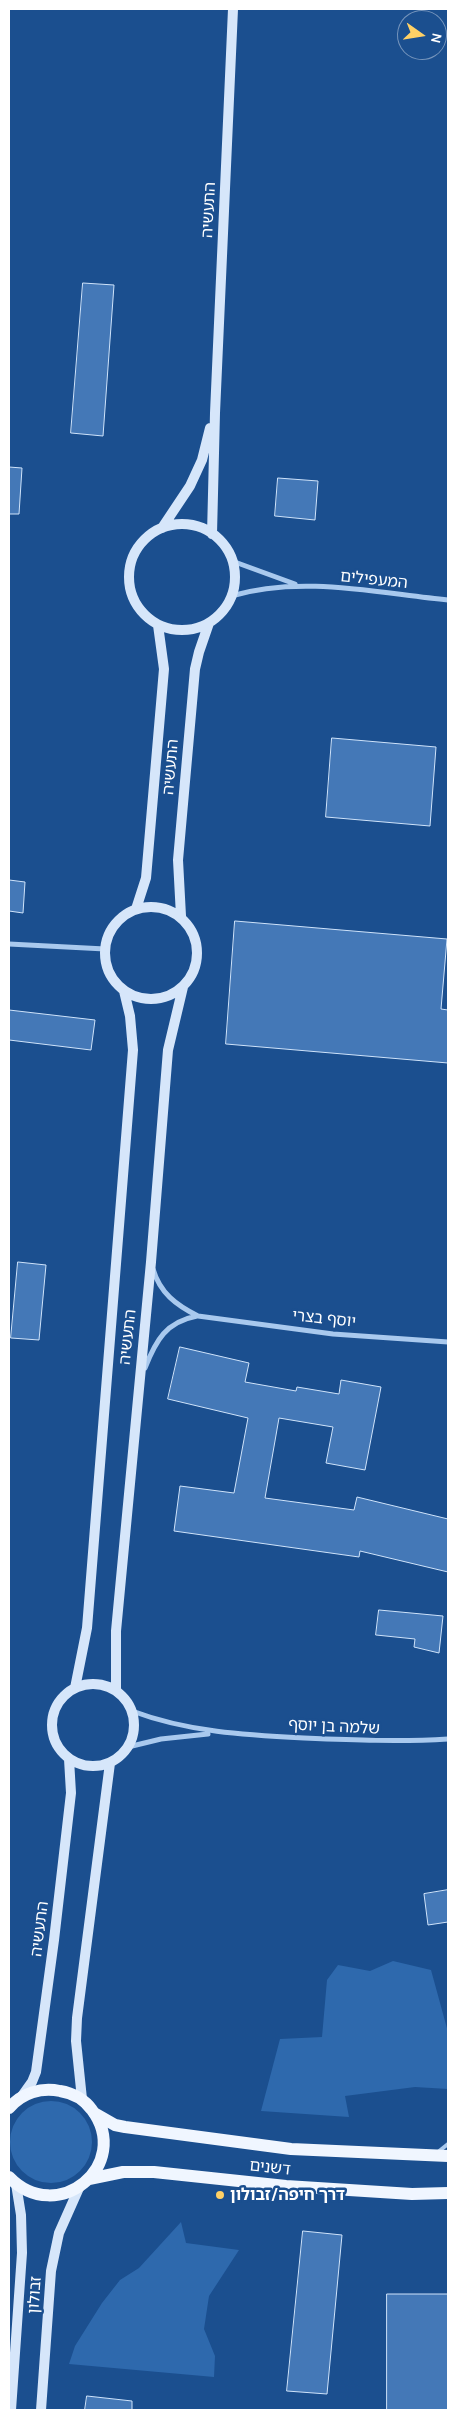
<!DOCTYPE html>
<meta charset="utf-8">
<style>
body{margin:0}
#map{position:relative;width:457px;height:2419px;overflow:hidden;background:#1b4f8f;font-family:Karla,sans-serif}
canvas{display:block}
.frame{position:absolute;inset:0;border:10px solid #fff;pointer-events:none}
.north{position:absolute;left:397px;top:10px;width:50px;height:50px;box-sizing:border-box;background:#1b4f8f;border:1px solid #7695bc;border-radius:50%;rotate:103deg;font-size:14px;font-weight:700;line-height:20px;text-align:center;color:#fff}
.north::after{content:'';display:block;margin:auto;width:18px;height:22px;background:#ffd166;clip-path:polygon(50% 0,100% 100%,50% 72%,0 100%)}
</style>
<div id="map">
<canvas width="457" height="2419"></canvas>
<div class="frame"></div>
<div class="north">N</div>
</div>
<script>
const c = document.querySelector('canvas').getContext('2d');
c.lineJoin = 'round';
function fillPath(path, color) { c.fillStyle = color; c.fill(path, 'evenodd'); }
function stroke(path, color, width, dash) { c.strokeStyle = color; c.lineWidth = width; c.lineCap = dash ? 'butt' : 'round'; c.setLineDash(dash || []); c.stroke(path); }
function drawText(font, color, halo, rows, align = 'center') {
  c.font = font + ' Karla,"Noto Sans Hebrew",sans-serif'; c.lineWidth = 5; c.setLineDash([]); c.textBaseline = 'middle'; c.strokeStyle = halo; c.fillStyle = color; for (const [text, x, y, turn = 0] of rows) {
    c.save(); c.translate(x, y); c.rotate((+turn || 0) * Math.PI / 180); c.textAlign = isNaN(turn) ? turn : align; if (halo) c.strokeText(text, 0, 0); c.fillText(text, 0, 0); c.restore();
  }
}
const green = new Path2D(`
 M 393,1961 L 431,1970 L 448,2032 L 448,2089 L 415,2087 L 345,2096 L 349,2117 L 261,2111 L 280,2039 L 322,2037 L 327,1980 L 338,1965 L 370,1971 Z
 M10 2142a41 41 0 1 1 82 0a41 41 0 1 1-82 0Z
 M 181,2222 L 186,2243 L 239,2250 L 209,2296 L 204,2329 L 215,2356 L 214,2377 L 69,2364 L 75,2346 L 102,2303 L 120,2280 L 139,2268 Z`);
const building = new Path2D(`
 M 83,283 L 114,285 L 103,436 L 71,433 Z
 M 9,467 L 22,468 L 19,514 L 9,514 Z
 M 278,478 L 318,481 L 315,520 L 275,516 Z
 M 332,738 L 436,747 L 430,826 L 326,817 Z
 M 9,880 L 25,882 L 23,913 L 9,911 Z
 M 235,921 L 447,939 L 441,1009 L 448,1010 L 448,1063 L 226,1044 Z
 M 9,1010 L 95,1020 L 91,1050 L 9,1040 Z
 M 18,1262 L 46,1265 L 39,1340 L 11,1338 Z
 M 180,1347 L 249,1363 L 245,1382 L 296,1391 L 297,1387 L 339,1394 L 341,1380 L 381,1387 L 365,1470 L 326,1463 L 333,1427 L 279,1418 L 265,1498 L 354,1510 L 357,1497 L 448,1519 L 448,1572 L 360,1551 L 359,1557 L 174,1531 L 180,1486 L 234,1493 L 248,1418 L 168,1399 Z
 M 379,1610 L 443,1616 L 439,1653 L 414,1647 L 415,1639 L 376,1635 Z
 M 448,1890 L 448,1922 L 428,1925 L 424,1894 Z
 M 303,2231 L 342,2235 L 327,2394 L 287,2391 Z
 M 387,2294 L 448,2294 L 448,2410 L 387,2410 Z
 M 87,2396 L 132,2401 L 132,2410 L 85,2410 Z`);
const lane = new Path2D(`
 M 438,2152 L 448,2144`);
const street = new Path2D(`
 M 232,561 L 295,584
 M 231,596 C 301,575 377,593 448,600
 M 9,944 L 105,949
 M 153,1269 C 160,1293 176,1305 198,1316 L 333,1334 L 448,1342
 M 145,1368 C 156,1340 166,1322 197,1316
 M 132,1711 C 188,1732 245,1735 304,1738 C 352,1740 400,1742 448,1739
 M 128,1747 L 161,1739 L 208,1734`);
const secondary = new Path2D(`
 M129 577a53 53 0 1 1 106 0a53 53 0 1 1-106 0Z
 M 162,528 L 190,486 L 202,460 L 210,428
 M 212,534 L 215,413 L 233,9
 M105 953a46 46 0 1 1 92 0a46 46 0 1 1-92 0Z
 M 136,909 L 146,878 L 164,669 L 158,625
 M 181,916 L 178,860 L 195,669 L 199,652 L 209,623
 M52 1725a41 41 0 1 1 82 0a41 41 0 1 1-82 0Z
 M 75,1688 L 87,1628 L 133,1050 L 130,1016 L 124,991
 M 116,1691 L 116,1631 L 151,1262 L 168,1050 L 183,987
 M 22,2096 L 32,2082 L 36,2072 L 54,1940 L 71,1793 L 69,1759
 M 82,2099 L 76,2041 L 77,2018 L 110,1763
 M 11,2410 L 22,2253 L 21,2215 L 16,2184
 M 41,2410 L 51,2271 L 59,2233 L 79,2188`);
const primary = new Path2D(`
 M 9,2108 C 22,2093 41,2087 60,2091 C 73,2093 85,2100 92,2110 C 133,2165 57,2227 9,2177
 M 94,2113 L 115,2125 L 125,2127 L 291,2149 L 448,2156
 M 89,2179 L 123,2172 L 154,2172 L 286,2186 L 412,2194 L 448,2193`);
const markers = [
 [220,2195,5,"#ffd166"]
];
const streetNames = [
 ["התעשיה",209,210,-87],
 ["המעפילים",374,580,6],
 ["התעשיה",171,767,-85],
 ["יוסף בצרי",324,1319,6],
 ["התעשיה",128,1337,-84],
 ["שלמה בן יוסף",334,1727,3],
 ["התעשיה",40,1929,-83],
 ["דשנים",270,2168,6],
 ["זבולון",35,2295,-86]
];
const poiNames = [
 ["דרך חיפה/זבולון",230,2195]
];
fillPath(green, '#2e69ad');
fillPath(building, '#4478b7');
stroke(building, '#cfe3fa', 1);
stroke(lane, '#a9c9ee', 4);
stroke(street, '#a9c9ee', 5);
stroke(secondary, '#d6e6fa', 10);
stroke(primary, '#f0f6ff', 12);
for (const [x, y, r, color] of markers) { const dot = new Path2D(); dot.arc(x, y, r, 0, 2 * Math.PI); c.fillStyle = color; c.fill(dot); stroke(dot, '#1b4f8f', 2); }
drawText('16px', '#fff', '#1b4f8f', streetNames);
drawText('bold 16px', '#fff', '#1b4f8f', poiNames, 'left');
</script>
